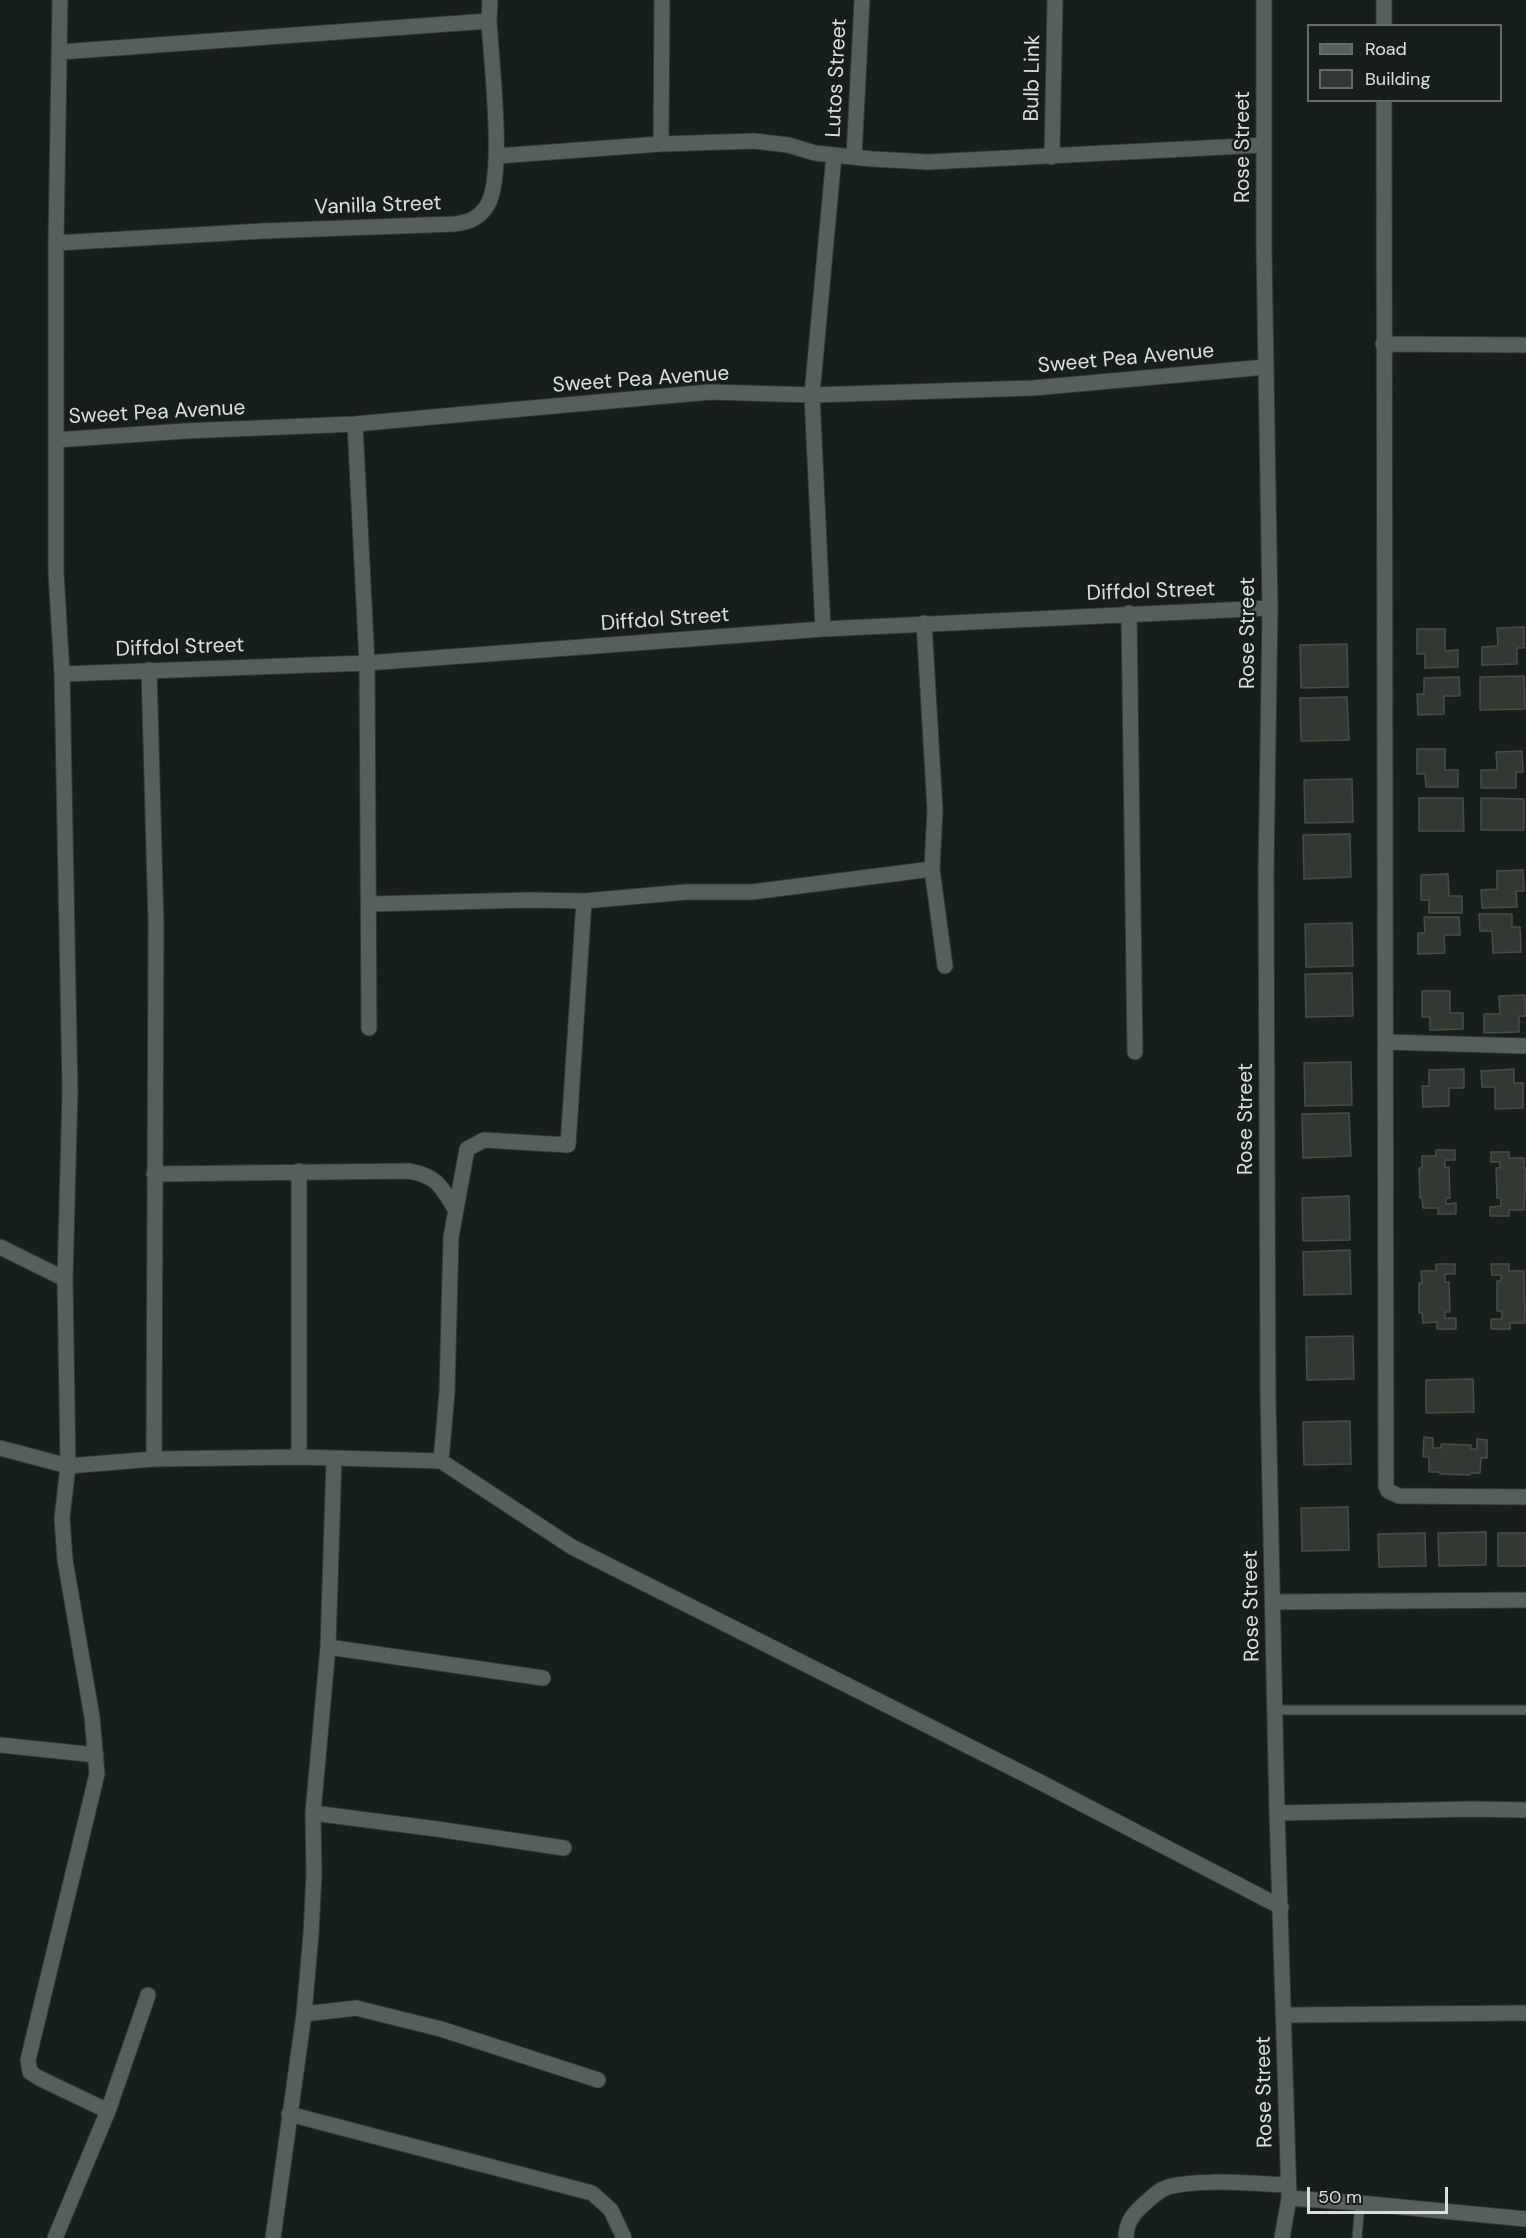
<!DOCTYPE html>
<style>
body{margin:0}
#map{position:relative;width:1526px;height:2238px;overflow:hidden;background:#171f1c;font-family:"DM Sans",sans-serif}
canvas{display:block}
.legend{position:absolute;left:1307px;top:24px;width:195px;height:78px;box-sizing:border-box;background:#171f1c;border:2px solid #656c69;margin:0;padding:8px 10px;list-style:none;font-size:18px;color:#dae0dd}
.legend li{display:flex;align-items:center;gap:12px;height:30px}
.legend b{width:30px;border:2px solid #656c69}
.scale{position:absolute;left:1307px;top:2187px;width:141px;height:27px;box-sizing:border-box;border:3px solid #dae0dd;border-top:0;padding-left:8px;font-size:18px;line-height:21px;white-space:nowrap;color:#dae0dd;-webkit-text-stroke:4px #171f1c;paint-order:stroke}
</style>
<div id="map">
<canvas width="1526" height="2238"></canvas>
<ul class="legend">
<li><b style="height:8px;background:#55605c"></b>Road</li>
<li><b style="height:16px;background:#323933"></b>Building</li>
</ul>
<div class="scale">50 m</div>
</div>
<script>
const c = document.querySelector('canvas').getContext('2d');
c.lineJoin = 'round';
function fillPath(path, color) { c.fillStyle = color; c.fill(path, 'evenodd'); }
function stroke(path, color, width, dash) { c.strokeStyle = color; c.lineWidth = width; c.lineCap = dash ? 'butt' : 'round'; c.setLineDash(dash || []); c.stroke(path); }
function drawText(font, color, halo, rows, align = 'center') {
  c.font = font + ' "DM Sans",sans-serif'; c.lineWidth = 5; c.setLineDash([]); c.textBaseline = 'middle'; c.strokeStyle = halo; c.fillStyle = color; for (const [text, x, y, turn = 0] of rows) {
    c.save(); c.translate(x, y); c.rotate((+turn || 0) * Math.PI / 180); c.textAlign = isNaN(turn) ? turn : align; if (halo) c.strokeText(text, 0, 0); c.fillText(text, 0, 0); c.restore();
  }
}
const building = new Path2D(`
 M 1524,627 L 1524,648 L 1517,648 L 1517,664 L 1482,665 L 1482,647 L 1498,646 L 1497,628 Z
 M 1417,629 L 1445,629 L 1445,651 L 1458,650 L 1458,667 L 1425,668 L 1425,654 L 1417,654 Z
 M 1347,644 L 1348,687 L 1301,688 L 1300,645 Z
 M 1524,676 L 1525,709 L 1480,710 L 1480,677 Z
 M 1459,677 L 1460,696 L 1444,696 L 1444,714 L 1418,715 L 1417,694 L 1424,694 L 1424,678 Z
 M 1347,697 L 1349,740 L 1301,741 L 1300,698 Z
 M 1417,749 L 1445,749 L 1445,770 L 1458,770 L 1458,787 L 1426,787 L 1425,774 L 1417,774 Z
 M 1522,751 L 1523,772 L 1516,772 L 1516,788 L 1481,788 L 1481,770 L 1497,770 L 1496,752 Z
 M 1352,779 L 1353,822 L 1305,823 L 1304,780 Z
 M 1419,798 L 1463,798 L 1464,831 L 1419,831 Z
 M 1481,798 L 1524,799 L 1524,830 L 1481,830 Z
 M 1350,834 L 1351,877 L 1304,879 L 1303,835 Z
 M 1523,870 L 1524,891 L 1516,891 L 1517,907 L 1482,908 L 1481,890 L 1497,889 L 1497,871 Z
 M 1448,874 L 1449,896 L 1462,896 L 1462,913 L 1429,913 L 1429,900 L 1421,900 L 1421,875 Z
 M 1479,914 L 1512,914 L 1512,927 L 1520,927 L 1521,952 L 1493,953 L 1492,931 L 1480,931 Z
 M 1424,917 L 1459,917 L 1460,935 L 1444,935 L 1445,953 L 1418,954 L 1418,933 L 1425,933 Z
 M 1352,923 L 1353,966 L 1306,967 L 1305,924 Z
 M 1352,973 L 1353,1016 L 1306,1017 L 1305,974 Z
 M 1422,991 L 1450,991 L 1450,1013 L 1463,1013 L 1463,1029 L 1430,1030 L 1430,1017 L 1422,1017 Z
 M 1525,995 L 1526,1016 L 1519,1016 L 1519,1032 L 1484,1033 L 1484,1014 L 1500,1014 L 1499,996 Z
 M 1351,1062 L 1352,1105 L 1305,1106 L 1304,1063 Z
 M 1464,1069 L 1464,1088 L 1449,1088 L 1449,1106 L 1423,1107 L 1422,1086 L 1429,1086 L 1429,1070 Z
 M 1514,1069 L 1514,1083 L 1523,1083 L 1523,1108 L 1495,1109 L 1495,1087 L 1482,1087 L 1481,1071 Z
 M 1349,1113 L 1351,1156 L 1303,1158 L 1302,1114 Z
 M 1436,1150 L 1455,1150 L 1455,1160 L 1445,1160 L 1445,1168 L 1449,1167 L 1450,1198 L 1446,1198 L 1446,1204 L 1456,1203 L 1456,1214 L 1438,1214 L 1438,1208 L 1423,1208 L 1422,1198 L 1420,1198 L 1419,1168 L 1422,1168 L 1422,1156 L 1436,1156 Z
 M 1491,1152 L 1509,1152 L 1509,1158 L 1524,1158 L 1524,1168 L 1526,1168 L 1524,1210 L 1509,1210 L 1509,1216 L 1490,1216 L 1490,1207 L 1501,1206 L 1501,1198 L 1497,1198 L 1496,1168 L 1500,1168 L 1500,1162 L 1491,1162 Z
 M 1349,1196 L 1350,1240 L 1303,1241 L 1302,1198 Z
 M 1350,1250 L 1351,1294 L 1304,1295 L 1303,1252 Z
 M 1436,1264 L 1455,1264 L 1455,1274 L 1445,1274 L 1445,1282 L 1449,1282 L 1450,1312 L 1445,1312 L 1445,1318 L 1456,1318 L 1456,1329 L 1437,1329 L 1437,1322 L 1423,1323 L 1422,1313 L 1419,1313 L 1419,1283 L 1422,1283 L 1421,1271 L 1436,1271 Z
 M 1491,1264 L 1509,1264 L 1509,1271 L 1524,1271 L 1525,1323 L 1510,1323 L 1510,1329 L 1491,1329 L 1491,1319 L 1502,1319 L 1502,1311 L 1497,1311 L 1497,1281 L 1501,1281 L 1501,1275 L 1492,1275 Z
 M 1353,1336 L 1354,1379 L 1307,1380 L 1306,1337 Z
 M 1473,1379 L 1474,1412 L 1426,1413 L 1426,1380 Z
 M 1350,1421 L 1351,1464 L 1304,1465 L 1303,1422 Z
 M 1424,1437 L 1433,1438 L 1433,1448 L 1441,1448 L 1441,1444 L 1471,1445 L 1471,1449 L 1477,1449 L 1477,1439 L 1487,1440 L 1487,1458 L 1481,1458 L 1480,1473 L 1471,1473 L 1470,1475 L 1440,1474 L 1440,1472 L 1429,1472 L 1429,1457 L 1423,1457 Z
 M 1348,1507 L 1349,1550 L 1302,1551 L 1301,1508 Z
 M 1486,1532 L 1486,1565 L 1439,1566 L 1438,1533 Z
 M 1425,1533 L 1426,1566 L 1379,1567 L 1378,1534 Z
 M 1498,1533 L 1526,1533 L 1526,1566 L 1498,1566 Z`);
const service = new Path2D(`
 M 1275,1710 L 1526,1710
 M 1357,2238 L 1360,2203`);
const minor = new Path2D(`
 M 60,0 L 56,243 L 56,572 L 62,674 L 70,1091 L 65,1279 L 68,1466 L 62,1518 L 65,1560 L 92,1717 L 97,1774 L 28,2060 L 30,2072 L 39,2078 L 108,2111
 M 1264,0 L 1264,249 L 1270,608 L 1266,874 L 1268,1399 L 1277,1813 L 1289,2198 L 1282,2238
 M 1384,26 L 1384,0
 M 60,52 L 489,21
 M 1384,100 L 1386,1486 L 1388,1491 L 1399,1496 L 1526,1497
 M 661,144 L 662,0
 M 497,156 L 661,144 L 754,141 L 788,145 L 815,153 L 872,159 L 928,162 L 1264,145
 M 854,157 L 862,0
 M 1052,157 L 1055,0
 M 56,243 L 263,231 L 454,224 C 468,223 481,217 488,204 C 505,174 491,59 489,21 L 490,0
 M 1383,344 L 1526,345
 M 355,424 L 367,663 L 369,1028
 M 56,440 L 185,431 L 355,424 L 710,392 L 812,395 L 1033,388 L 1266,367
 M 1129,613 L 1135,1052
 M 924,623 L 935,810 L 932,869 L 945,966
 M 823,629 L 812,395 L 834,155
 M 149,670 L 156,923 L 154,1459
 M 62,674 L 367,663 L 823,629 L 1270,608
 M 369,904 L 530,900 L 584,901 L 686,892 L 752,892 L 932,869
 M 1387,1042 L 1526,1046
 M 299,1171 L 299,1457
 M 154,1174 L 409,1171 C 437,1176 441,1186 455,1209
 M 0,1247 L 65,1279
 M 0,1448 L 68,1466 L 154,1459 L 299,1457 L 441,1461 L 572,1547 L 1038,1781 L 1281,1907
 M 441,1461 L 447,1392 L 451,1237 L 467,1149 L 484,1140 L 568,1145 L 584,901
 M 1273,1602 L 1526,1600
 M 328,1647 L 543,1678
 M 0,1745 L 96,1755
 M 313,1813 L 437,1829 L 564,1848
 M 1277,1813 L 1474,1809 L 1526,1810
 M 304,2014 L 356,2008 L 441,2029 L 598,2080
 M 1284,2015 L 1526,2013
 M 289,2114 L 592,2193 L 611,2210 L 624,2238
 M 1289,2198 L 1360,2203 L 1526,2219
 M 55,2238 L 108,2111 L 148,1995
 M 273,2238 L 304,2014 L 311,1934 L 314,1874 L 313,1813 L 328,1647 L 334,1459
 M 1126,2238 C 1126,2224 1132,2215 1142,2206 C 1150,2199 1158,2190 1168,2187 C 1199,2178 1255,2184 1288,2185`);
const streetNames = [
 ["Lutos Street",837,78,-87],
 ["Bulb Link",1033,78,-89],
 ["Rose Street",1243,147,-90],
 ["Vanilla Street",378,206,-2],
 ["Sweet Pea Avenue",1126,359,-5],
 ["Sweet Pea Avenue",641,380,-4],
 ["Sweet Pea Avenue",157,413,-3],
 ["Diffdol Street",1151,592,-2],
 ["Diffdol Street",665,620,-4],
 ["Rose Street",1248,633,-90],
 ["Diffdol Street",180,648,-2],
 ["Rose Street",1246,1119,-90],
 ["Rose Street",1252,1606,-91],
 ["Rose Street",1265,2092,-91]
];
fillPath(building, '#323933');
stroke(building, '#474e48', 1.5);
stroke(service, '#323836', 11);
stroke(minor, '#323836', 17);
stroke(service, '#55605c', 9);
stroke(minor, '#55605c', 15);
drawText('21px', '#dae0dd', '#171f1c', streetNames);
</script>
